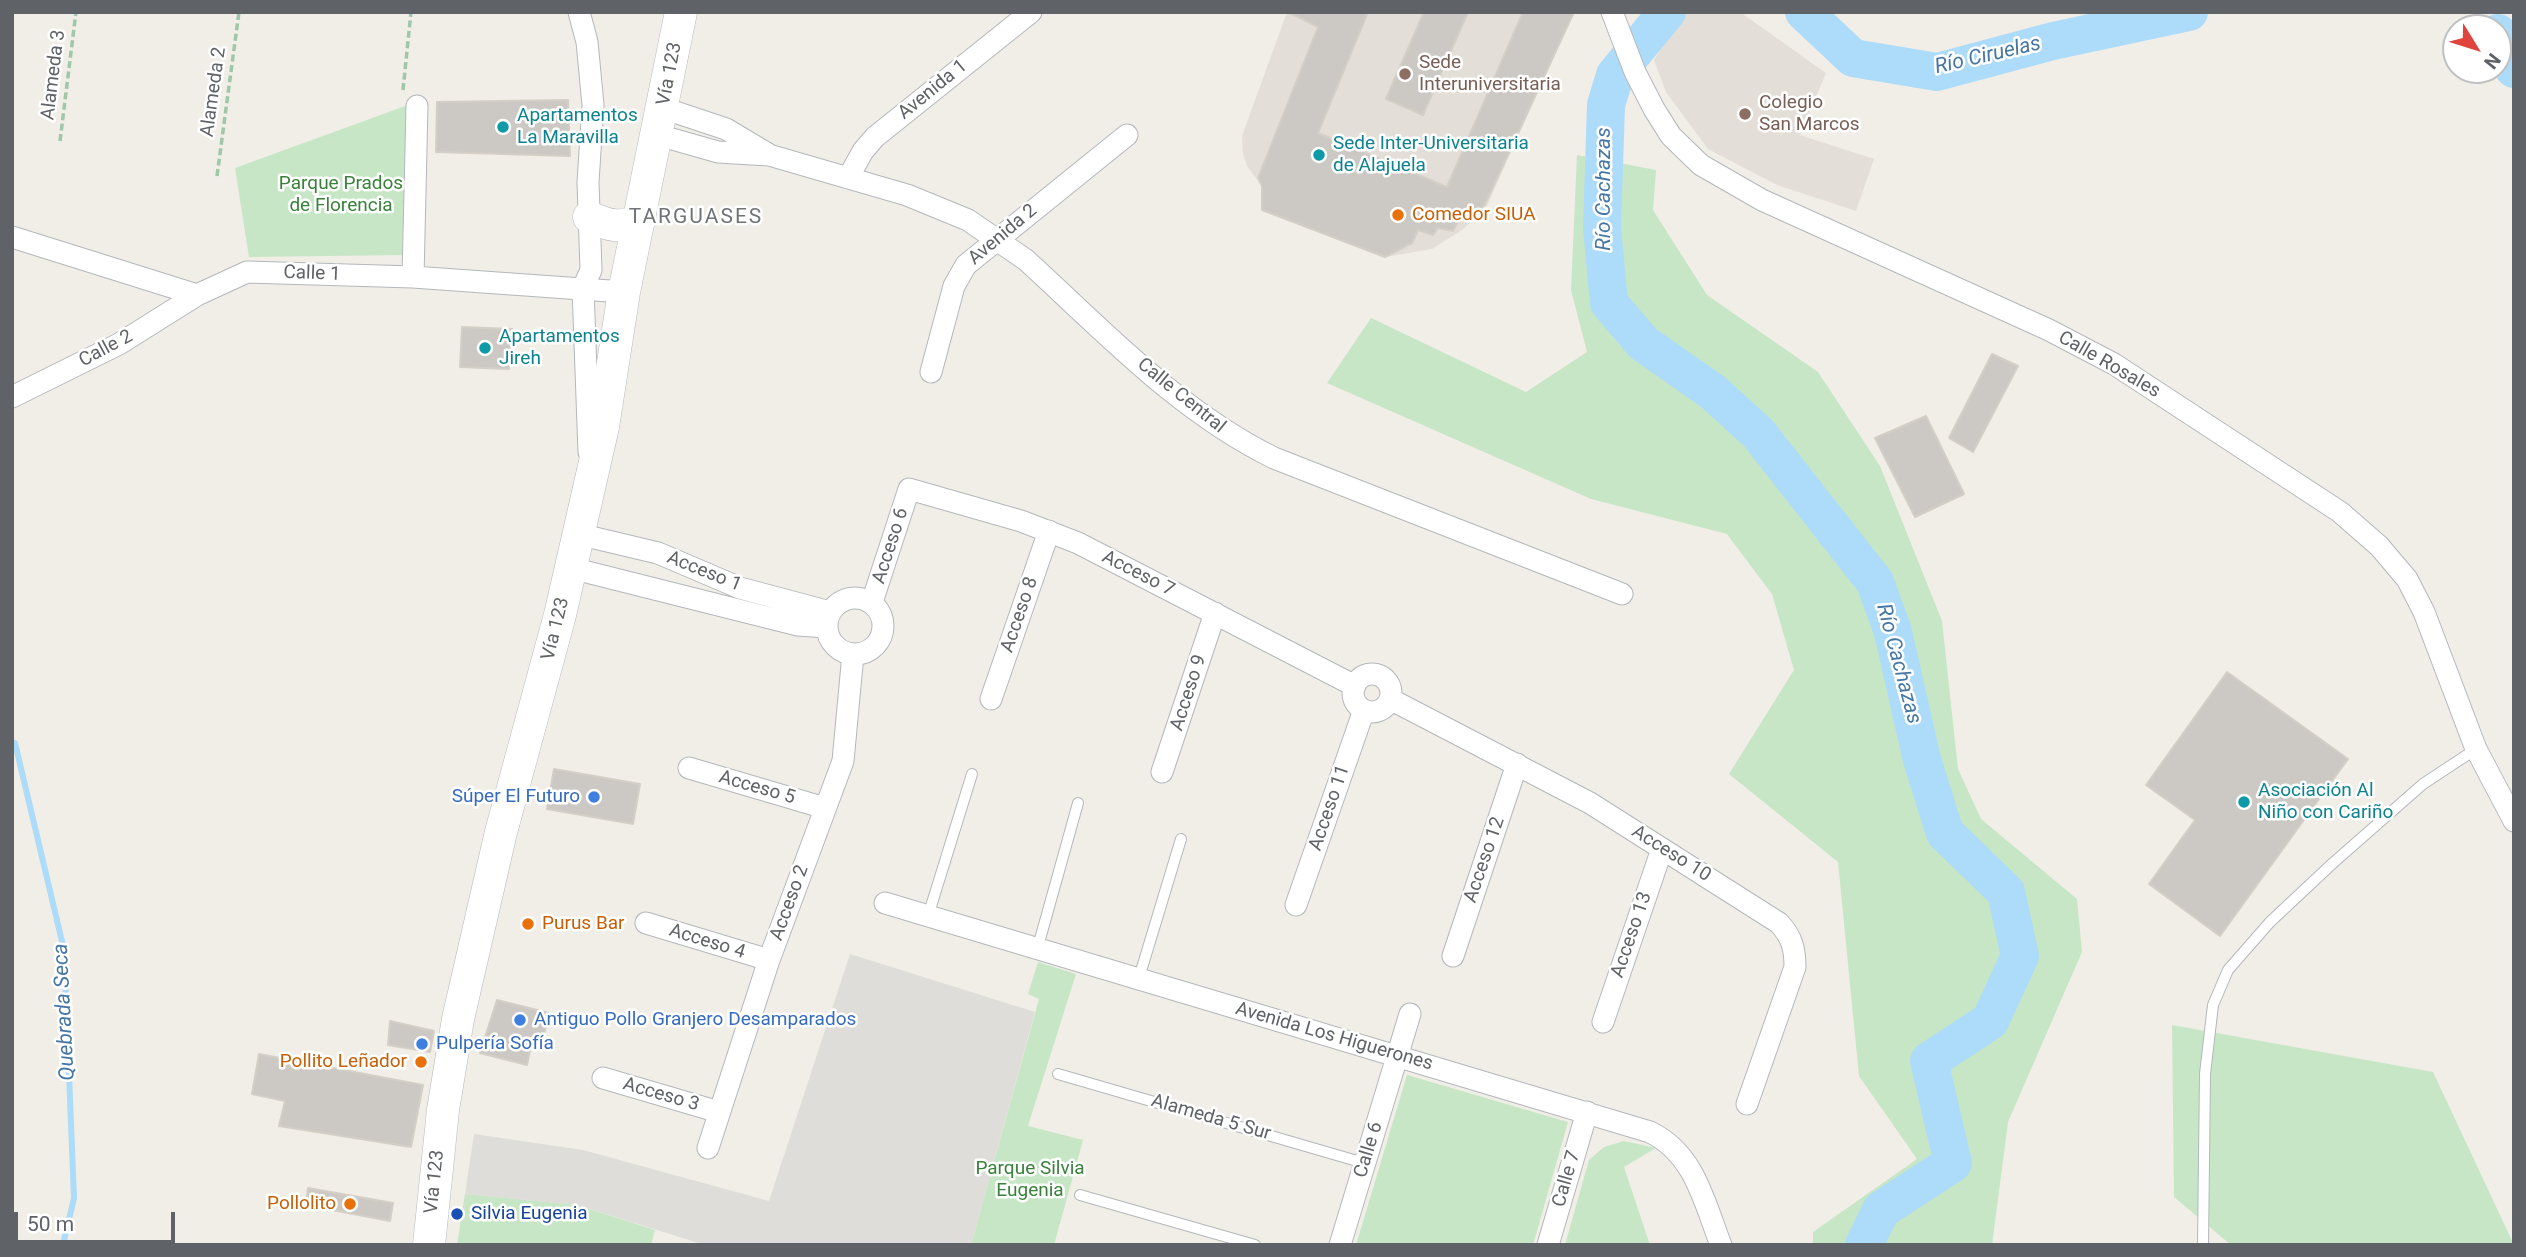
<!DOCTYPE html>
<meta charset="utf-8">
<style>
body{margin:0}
#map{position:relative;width:2526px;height:1257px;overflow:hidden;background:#f0eee7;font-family:Roboto,sans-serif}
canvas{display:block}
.frame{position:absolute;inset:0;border:14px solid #5f6267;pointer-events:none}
.north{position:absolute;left:2442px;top:14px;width:70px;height:70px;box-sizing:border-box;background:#fff;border:2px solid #bfc0c2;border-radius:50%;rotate:128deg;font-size:19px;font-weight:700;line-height:28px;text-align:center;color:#5f6267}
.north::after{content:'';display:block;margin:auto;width:24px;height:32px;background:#e0443d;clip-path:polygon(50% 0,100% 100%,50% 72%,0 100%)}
.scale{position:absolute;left:14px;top:1212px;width:161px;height:32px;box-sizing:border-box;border:4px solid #5f6267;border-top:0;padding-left:9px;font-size:21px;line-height:24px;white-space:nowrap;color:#5f6267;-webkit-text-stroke:5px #fff;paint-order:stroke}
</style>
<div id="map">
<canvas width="2526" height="1257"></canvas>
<div class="frame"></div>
<div class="north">N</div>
<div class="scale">50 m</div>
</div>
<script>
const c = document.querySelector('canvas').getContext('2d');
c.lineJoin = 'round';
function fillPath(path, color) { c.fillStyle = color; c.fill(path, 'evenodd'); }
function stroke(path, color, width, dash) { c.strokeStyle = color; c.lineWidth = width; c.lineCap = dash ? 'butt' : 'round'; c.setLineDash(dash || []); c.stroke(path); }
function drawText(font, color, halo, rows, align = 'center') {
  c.font = font + ' Roboto,sans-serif'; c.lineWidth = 5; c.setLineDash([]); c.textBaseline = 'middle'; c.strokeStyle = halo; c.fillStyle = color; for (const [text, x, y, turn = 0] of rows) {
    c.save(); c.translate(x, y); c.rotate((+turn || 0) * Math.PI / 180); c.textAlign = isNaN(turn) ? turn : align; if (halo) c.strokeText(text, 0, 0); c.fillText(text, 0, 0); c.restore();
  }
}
const industrial = new Path2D(`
 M 850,954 L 1035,1012 L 971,1245 L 705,1245 L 577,1205 L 465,1194 L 474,1134 L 583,1150 L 769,1201 Z`);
const education = new Path2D(`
 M 1287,12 L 1574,12 L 1486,208 L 1462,230 L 1432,249 L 1385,257 L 1262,210 L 1262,186 L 1247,166 L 1243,154 L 1242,136 Z
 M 1684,12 L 1740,12 L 1826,73 L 1800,135 L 1874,159 L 1856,211 L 1777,185 L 1708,149 L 1666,92 L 1654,60 Z`);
const green = new Path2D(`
 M 408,105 L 402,255 L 249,257 L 235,168 Z
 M 1577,155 L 1656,170 L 1653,210 L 1707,295 L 1818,372 L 1880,466 L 1942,621 L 1958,769 L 1981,819 L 2077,899 L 2082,952 L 2008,1122 L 1992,1245 L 1813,1245 L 1813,1232 L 1917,1159 L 1859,1076 L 1838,862 L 1729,774 L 1794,670 L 1772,594 L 1727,534 L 1591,499 L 1327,383 L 1371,318 L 1526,392 L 1587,352 L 1571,290 Z
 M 1038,962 L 1076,974 L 1028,1126 L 1083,1140 L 1054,1245 L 971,1245 L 1039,999 L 1028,994 Z
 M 2172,1025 L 2433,1072 L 2514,1245 L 2231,1245 L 2174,1197 Z
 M 1407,1075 L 1568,1122 L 1533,1245 L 1356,1245 Z
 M 1624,1141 L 1656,1148 L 1624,1167 L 1650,1245 L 1565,1245 L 1589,1160 L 1604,1147 Z
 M 465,1194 L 577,1205 L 655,1230 L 651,1245 L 457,1245 Z`);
const stream = new Path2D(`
 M 12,742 L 15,743 L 64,950 L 74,1198 L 63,1245`);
const river = new Path2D(`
 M 1667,12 L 1615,75 L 1606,105 L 1602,228 L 1609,303 L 1643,343 L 1713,392 L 1758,433 L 1875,582 L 1893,632 L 1922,760 L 1945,833 L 2006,892 L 2020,956 L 1990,1021 L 1929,1061 L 1953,1163 L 1881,1210 L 1864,1245
 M 1804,12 L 1853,58 L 1937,72 L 2053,41 L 2189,12
 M 2498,33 L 2514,69`);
const building = new Path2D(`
 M 1288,12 L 1368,12 L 1318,133 L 1447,187 L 1523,12 L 1574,12 L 1485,204 L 1478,212 L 1459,220 L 1453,231 L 1438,228 L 1433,235 L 1418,230 L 1412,243 L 1385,257 L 1262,210 L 1262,186 L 1258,178 L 1318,27 Z
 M 1424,12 L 1468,12 L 1423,115 L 1386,99 Z
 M 568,100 L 570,156 L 436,152 L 437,102 Z
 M 462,327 L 512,329 L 509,369 L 460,367 Z
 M 1992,354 L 2018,366 L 1973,452 L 1949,438 Z
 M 1926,416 L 1964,494 L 1915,517 L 1875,438 Z
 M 2227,672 L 2348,759 L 2220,936 L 2149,884 L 2195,820 L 2146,785 Z
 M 554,769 L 640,784 L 633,824 L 547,809 Z
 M 497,1000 L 549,1013 L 543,1040 L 533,1037 L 527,1065 L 480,1053 Z
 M 390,1021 L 434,1031 L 430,1052 L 388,1045 Z
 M 259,1054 L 423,1085 L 411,1147 L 279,1126 L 285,1101 L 252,1094 Z
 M 308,1188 L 393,1203 L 390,1221 L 306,1205 Z`);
const path = new Path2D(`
 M 403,90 L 411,12
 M 60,141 L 76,12
 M 217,176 L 239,12`);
const lane = new Path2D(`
 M 928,916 L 972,774
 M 1037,950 L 1078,803
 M 1138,981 L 1181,839
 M 1058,1074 L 1364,1163
 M 1080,1195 L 1255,1245
 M 2203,1245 L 2205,1074 L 2213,1005 L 2228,970 L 2270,922 L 2333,863 L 2423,784 L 2476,749`);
const street = new Path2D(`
 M 579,12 L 587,42 L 593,105 L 588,182 L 591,270 L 583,288 L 589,452
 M 1612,12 L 1635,72 L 1654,109 L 1671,136 L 1701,165 L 1762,200 L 2049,330 L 2114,364 L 2340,512 L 2379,546 L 2407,579 L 2424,612 L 2476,749 L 2514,821
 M 663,108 L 726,129 L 768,154
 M 658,135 L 718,152 L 769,155 L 907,195 L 968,220 L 1026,260 C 1104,331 1178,411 1274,458 L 1622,594
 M 848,178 L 863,151 L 875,137 L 1031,12
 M 12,237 L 197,295
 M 413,277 L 417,106
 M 931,372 L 954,286 L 966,265 L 1127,135
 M 12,397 L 119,344 L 197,295 L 247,272 L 413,277 L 624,292
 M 578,534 L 658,553 L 740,588 L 830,612
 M 571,568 L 798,625 L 827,627
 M827 626a28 28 0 1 1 56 0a28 28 0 1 1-56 0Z
 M 872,602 L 909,489 L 1021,521 L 1078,543 L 1355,686
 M1353 693a19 19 0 1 1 38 0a19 19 0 1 1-38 0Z
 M 991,699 L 1049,531
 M 1390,699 L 1590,803 L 1779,923 C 1792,937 1795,949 1795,967 L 1747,1104
 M 689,768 L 825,808
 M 1162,772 L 1215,613
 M 885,903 L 1650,1132 C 1695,1154 1704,1202 1721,1245
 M 1296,905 L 1364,710
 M 646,923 L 769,960
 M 1453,956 L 1517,764
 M 1603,1022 L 1662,849
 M 603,1078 L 719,1112
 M 708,1148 L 769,960 L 843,761 L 853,654
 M 1340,1245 L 1410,1014
 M 1548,1245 L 1587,1112`);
const secondary = new Path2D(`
 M 589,217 C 607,225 622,230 640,219
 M 429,1245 L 443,1110 L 458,1019 L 501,832 L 560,615 L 603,427 L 624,292 L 681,12`);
const markers = [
 [1405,74,7,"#8d6e63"],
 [1745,114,7,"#8d6e63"],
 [503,127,7,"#0f9aa8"],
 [1319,155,7,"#0f9aa8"],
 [1398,215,7,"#e8710a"],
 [485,348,7,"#0f9aa8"],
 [594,797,7,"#3f7fe0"],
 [2244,802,7,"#0f9aa8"],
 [528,924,7,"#e8710a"],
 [520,1020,7,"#3f7fe0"],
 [422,1044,7,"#3f7fe0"],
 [421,1062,7,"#e8710a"],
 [350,1204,7,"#e8710a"],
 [457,1214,7,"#1a4fb4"]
];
const educationNames = [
 ["Sede",1419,63],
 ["Interuniversitaria",1419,85],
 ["Colegio",1759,103],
 ["San Marcos",1759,125]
];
const streetNames = [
 ["Vía 123",670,74,-79],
 ["Alameda 3",54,75,-83],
 ["Avenida 1",933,90,-39],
 ["Alameda 2",214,92,-82],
 ["Avenida 2",1003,235,-40],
 ["Calle 1",312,274,2],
 ["Calle 2",106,349,-28],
 ["Calle Rosales",2109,365,30],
 ["Calle Central",1181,396,39],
 ["Acceso 6",891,546,-72],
 ["Acceso 1",704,572,22],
 ["Acceso 7",1138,574,27],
 ["Acceso 8",1020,615,-71],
 ["Vía 123",556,629,-76],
 ["Acceso 9",1189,693,-72],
 ["Acceso 5",757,788,16],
 ["Acceso 11",1330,808,-71],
 ["Acceso 10",1671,854,32],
 ["Acceso 12",1485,860,-71],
 ["Acceso 2",790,903,-70],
 ["Acceso 13",1632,935,-71],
 ["Acceso 4",707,942,17],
 ["Avenida Los Higuerones",1334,1037,16],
 ["Acceso 3",661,1095,16],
 ["Alameda 5 Sur",1211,1118,16],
 ["Calle 6",1369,1150,-73],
 ["Calle 7",1567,1179,-74],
 ["Vía 123",435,1182,-84]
];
const cultureNames = [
 ["Apartamentos",517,116],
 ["La Maravilla",517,138],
 ["Sede Inter-Universitaria",1333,144],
 ["de Alajuela",1333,166],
 ["Apartamentos",499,337],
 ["Jireh",499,359],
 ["Asociación Al",2258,791],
 ["Niño con Cariño",2258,813]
];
const parkNames = [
 ["Parque Prados",341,184],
 ["de Florencia",341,206],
 ["Parque Silvia",1030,1169],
 ["Eugenia",1030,1191]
];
const foodNames = [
 ["Comedor SIUA",1412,215],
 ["Purus Bar",542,924],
 ["Pollito Leñador",407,1062,"right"],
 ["Pollolito",336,1204,"right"]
];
const shopNames = [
 ["Súper El Futuro",580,797,"right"],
 ["Antiguo Pollo Granjero Desamparados",534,1020],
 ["Pulpería Sofía",436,1044]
];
const transitNames = [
 ["Silvia Eugenia",471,1214]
];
const waterNames = [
 ["Río Ciruelas",1988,56,-13],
 ["Río Cachazas",1605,189,-90],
 ["Río Cachazas",1898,664,75],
 ["Quebrada Seca",65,1012,-93]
];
const neighbourhoodNames = [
 ["TARGUASES",696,218]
];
fillPath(industrial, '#dfddd9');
fillPath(education, '#e3dfd8');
fillPath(green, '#c7e6c6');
stroke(stream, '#addbfa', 6);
stroke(river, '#addbfa', 38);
fillPath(building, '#ccc9c4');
stroke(building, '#d4cfc6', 2);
stroke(lane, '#b4b7bb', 12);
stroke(street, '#b4b7bb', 23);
stroke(secondary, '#b6b9be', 33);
stroke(path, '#9fc7a9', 3.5, [7, 3.5]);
stroke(lane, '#fff', 10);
stroke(street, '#fff', 21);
stroke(secondary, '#fff', 32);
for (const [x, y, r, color] of markers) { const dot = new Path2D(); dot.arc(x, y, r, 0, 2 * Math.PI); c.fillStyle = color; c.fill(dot); stroke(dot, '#fff', 2.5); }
drawText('19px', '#785e54', '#fff', educationNames, 'left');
drawText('19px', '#5f6267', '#fff', streetNames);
drawText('19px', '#0d838f', '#fff', cultureNames, 'left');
drawText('19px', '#3a823b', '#fff', parkNames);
drawText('19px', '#c56008', '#fff', foodNames, 'left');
drawText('19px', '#366cbe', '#fff', shopNames, 'left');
drawText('19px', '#164399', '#fff', transitNames, 'left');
drawText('italic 21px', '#4677a4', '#fff', waterNames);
c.letterSpacing = '2px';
drawText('21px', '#707478', '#fff', neighbourhoodNames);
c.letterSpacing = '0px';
</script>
